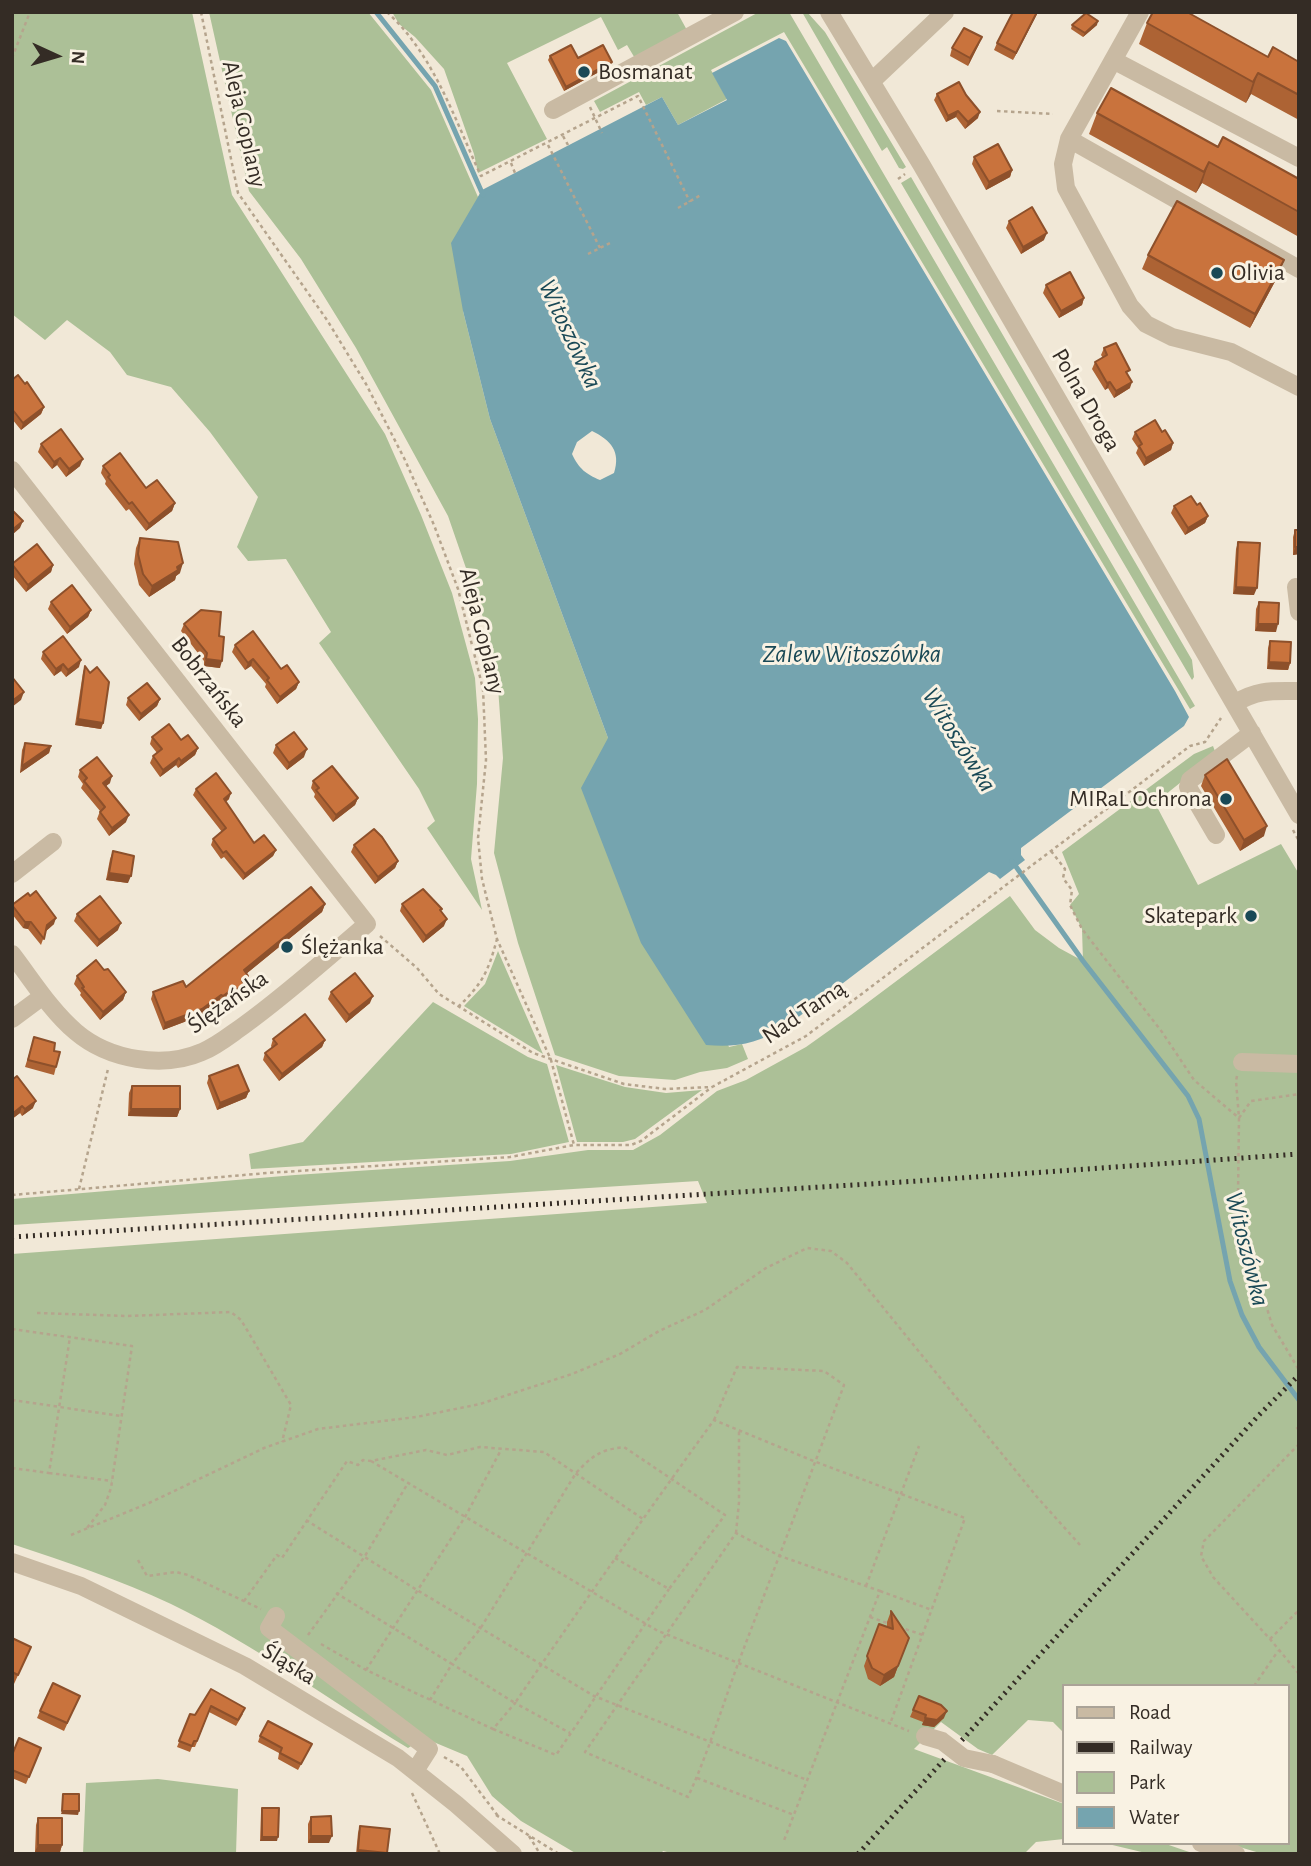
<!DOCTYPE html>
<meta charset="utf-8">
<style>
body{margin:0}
#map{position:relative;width:1311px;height:1866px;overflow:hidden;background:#f1e8d7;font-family:"Alegreya Sans",sans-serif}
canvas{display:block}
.frame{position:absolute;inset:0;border:14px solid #342c25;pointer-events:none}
.legend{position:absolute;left:1062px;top:1684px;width:228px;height:161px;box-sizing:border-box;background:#f9f2e3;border:2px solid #aaa397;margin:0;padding:9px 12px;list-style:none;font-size:21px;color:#342c25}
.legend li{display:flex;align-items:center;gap:14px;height:35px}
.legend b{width:35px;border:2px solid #aaa397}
.north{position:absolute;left:21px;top:21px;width:70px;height:70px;-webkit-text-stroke:5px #f9f2e3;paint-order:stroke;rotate:94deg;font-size:19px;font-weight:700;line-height:28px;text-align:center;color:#342c25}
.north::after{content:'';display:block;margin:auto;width:24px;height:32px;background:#342c25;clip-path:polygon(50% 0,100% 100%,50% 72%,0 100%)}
</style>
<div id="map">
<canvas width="1311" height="1866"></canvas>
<div class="frame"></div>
<ul class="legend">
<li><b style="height:9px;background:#c9baa3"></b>Road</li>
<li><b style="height:9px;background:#342c25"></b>Railway</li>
<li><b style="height:19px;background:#acc097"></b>Park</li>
<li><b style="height:19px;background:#75a4af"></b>Water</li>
</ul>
<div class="north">N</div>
</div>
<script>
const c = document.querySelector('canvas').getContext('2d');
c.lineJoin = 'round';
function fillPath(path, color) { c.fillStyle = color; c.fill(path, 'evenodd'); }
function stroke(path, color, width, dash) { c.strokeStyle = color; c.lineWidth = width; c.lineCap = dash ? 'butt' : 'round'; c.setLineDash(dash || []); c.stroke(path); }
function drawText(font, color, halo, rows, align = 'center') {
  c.font = font + ' "Alegreya Sans",sans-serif'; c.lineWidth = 6; c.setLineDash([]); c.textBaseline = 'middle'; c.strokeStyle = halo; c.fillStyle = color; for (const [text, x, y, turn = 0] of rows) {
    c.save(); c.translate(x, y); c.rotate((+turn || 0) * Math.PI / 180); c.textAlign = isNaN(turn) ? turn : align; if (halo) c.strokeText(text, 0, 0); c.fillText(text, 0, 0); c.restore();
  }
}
const green = new Path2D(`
 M 12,12 L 192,12 L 232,195 L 385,434 L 421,515 L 452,593 L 475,678 L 478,719 L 477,784 L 471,859 L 482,910 L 427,828 L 435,821 L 419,789 L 319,643 L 331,632 L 286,559 L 248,561 L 237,547 L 258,497 L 210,432 L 171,387 L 127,375 L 110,352 L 67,320 L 45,340 L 12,314 Z
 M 209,12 L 368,12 L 431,90 L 478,197 L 482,190 L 463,311 L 490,419 L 608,738 L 729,1047 L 742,1044 L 748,1059 L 727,1068 L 700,1072 L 675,1080 L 619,1076 L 555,1055 L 518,943 L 494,853 L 503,758 L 498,687 L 487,629 L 448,516 L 356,348 L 301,259 L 249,191 Z
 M 392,12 L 677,12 L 688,32 L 636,60 L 627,45 L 618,50 L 601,17 L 507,63 L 547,139 L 478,173 L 474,154 L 444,69 L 415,37 L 399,24 Z
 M 759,12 L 789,12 L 1195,706 L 1190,709 L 784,32 L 711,70 L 727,99 L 678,125 L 662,97 L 646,105 L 639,92 L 600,112 L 594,101 Z
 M 802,12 L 807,12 L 825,32 L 906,167 L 903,169 L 899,168 L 887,147 L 882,151 Z
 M 911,177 L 1192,660 L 1194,677 L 1192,680 L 901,183 Z
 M 1213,746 L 1216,754 L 1155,803 L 1198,885 L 1281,844 L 1299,874 L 1299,1854 L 1263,1854 L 1226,1843 L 1288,1843 L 1288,1686 L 1064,1686 L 1064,1733 L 1053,1722 L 1028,1720 L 992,1755 L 978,1749 L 941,1722 L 914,1749 L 1064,1804 L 1064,1839 L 1036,1842 L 1024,1854 L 675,1854 L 663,1851 L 661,1854 L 577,1854 L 521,1821 L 492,1796 L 467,1756 L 424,1738 L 408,1748 C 329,1700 254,1644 171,1604 C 120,1580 66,1562 12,1544 L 12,1254 L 707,1203 L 698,1181 L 12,1225 L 12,1199 L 295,1175 L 510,1161 L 588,1150 L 633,1150 L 660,1135 L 717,1091 L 746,1080 L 806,1047 L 851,1015 L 1010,896 L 1035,930 L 1059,948 L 1083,961 L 1082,929 L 1070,905 L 1079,894 L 1062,852 L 1194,754 Z
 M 498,951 L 543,1054 L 464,1006 L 485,984 Z
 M 433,1002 L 528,1057 L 547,1064 L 569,1142 L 511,1154 L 251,1169 L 249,1154 L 303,1142 Z
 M 556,1065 L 625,1087 L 666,1093 L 702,1090 L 635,1139 L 623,1142 L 577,1142 Z
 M 158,1779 L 238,1789 L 236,1854 L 83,1854 L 86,1783 Z
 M 1104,1843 L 1163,1843 L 1195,1854 L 1150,1854 Z`);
const water = new Path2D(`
 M 779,38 L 786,41 L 1175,691 L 1189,717 L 1184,726 L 1021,848 L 1021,855 L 1025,860 L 1000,879 L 996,875 L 989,872 L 784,1028 C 757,1043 737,1048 706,1045 L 641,943 L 581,788 L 608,738 L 490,419 L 463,311 L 451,243 L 482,190 L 662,97 L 678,125 L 727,100 L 712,73 ZM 592,431 C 611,440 621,452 614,473 L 600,480 C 586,474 579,469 572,454 L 577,442 Z`);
const stream = new Path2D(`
 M 376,12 L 435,86 L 483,195
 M 1012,861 L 1083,961 L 1188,1096 L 1199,1119 L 1230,1281 L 1242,1315 L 1259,1347 L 1299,1400`);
const path = new Path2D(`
 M 201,12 L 238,193 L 327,320 L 366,384 L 405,460 L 434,525 L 458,589 L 483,689 L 486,760 L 478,838 L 482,879 L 497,939 L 551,1060 L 574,1145
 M 387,12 C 434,55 455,120 481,176 L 638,96 L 690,202
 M 12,58 L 30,12
 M 590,107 L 602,133
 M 997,111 L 1053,114
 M 563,136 L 568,145
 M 548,145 L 600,248
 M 511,163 L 515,173
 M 898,179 L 905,174
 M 678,208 L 701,195
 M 588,254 L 612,242
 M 1293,830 L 1299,841
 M 1051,851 L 1065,869 L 1063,878 L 1072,890 L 1070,905 L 1082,929 L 1162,1032 L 1194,1080 L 1239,1118 L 1238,1195 L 1251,1255 L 1272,1325 L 1299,1370
 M 380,936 L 417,968 L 439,994 L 533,1053 L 624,1084 L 665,1089 L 712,1087 L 806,1036 L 1190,746 L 1205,742 L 1221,718
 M 458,1007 C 483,983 488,972 497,939
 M 1237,1076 L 1236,1081 L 1239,1118
 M 1239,1118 L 1251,1101 L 1299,1094
 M 79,1189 L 108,1069
 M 12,1195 L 267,1173 L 510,1157 L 574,1145 L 631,1145 L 641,1141 L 712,1087
 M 37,1313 L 128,1316 L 231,1312 L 241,1320 L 247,1330 L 291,1405 L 282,1442
 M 12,1329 L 132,1346 L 111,1488 L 105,1505 L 87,1528
 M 12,1400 L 121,1416
 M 714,1420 L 737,1367 L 824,1371 L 844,1385 C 810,1477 774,1569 739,1661 C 722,1707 708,1753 688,1797 L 585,1752 L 736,1533 L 780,1556 L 880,1591 L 783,1843
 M 1299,1427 L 1297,1428 L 1299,1430
 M 1299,1444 L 1204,1541 L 1201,1556 L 1213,1577 L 1270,1639 L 1299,1674
 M 371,1461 L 658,1631 L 909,1731
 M 12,1468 L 49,1473 L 70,1337
 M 49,1473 L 112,1481
 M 306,1520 L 417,1590 L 594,1696 L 807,1780
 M 736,1533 L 739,1502 L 739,1431
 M 71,1535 L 149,1503 L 264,1448 L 318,1429 L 416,1417 L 480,1404 L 572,1374 L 620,1354 L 659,1331 L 705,1310 L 766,1268 L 807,1248 L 831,1251 L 847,1263 L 1037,1497 L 1080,1545
 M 615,1558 L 669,1589 L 725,1515 L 624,1447 C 600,1450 593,1455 576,1473 L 480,1629 L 452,1664 L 515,1703 C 580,1608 646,1514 714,1420 L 816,1462 L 965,1518 L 890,1724
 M 138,1560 L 147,1576 L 176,1572 L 188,1575 L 261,1609
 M 866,1586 L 919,1446
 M 880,1591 L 932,1610
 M 336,1593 L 452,1664 L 430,1700
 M 244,1601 L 277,1555 L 282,1558 L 347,1461 L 358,1465 L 363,1460 L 371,1461 L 426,1450 L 447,1455 L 480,1447 L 544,1452 L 643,1519
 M 870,1617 L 890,1624
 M 899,1627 L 923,1635
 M 308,1635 L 365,1556 L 408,1483
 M 1270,1639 L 1299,1610
 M 321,1644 L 366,1670 L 493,1729 L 515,1703 L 570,1733
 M 366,1670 L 465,1517 L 501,1450
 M 1254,1686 L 1278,1651
 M 493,1729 L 556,1755 L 669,1589
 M 444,1757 L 461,1767 L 498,1816
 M 697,1778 L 794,1815
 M 412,1793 L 440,1854
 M 496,1815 L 559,1854
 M 529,1836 L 540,1854`);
const minor = new Path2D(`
 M 829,12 L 921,164 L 1299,815
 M 1140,12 L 1069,139 L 1063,164 L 1066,188 L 1130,306 L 1146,324 L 1172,337 L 1231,352 L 1299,387
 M 1113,60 L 1299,158
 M 872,81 L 945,12
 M 553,110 L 735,12
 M 1069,139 L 1299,269
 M 12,470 L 367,924 C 326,959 286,995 243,1026 C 230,1035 217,1046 202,1052 C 163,1069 109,1060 76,1032 C 51,1011 32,980 12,954
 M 1296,587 L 1299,612
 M 1235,703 C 1259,689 1272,691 1299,691
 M 1216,835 L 1188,787 L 1190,780 L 1252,733
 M 12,874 L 53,842
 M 12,1019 L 43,996
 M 1242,1062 L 1299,1064
 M 12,1562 L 81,1586 L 245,1666 L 398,1758 L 456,1804 L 513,1854
 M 276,1616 L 269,1628 L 429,1749 L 415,1771
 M 993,1764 L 1064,1794
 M 1201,1843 L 1236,1854`);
const rail = new Path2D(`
 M 12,1237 L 918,1181 L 1299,1154
 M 858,1854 L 1258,1416 L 1299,1375`);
const minorBridge = new Path2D(`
 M 925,1736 L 942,1741 L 964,1758 L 993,1764`);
const wall = new Path2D(`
 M 1011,12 L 1038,12 L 1013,60 L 994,50 L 997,43 L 1013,14 Z
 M 1147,23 L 1268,57 L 1299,62 L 1299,120 L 1251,94 L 1246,103 L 1139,44 Z
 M 1072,25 L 1097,25 L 1083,37 L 1071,29 Z
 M 979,44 L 968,66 L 950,56 L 952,48 Z
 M 550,56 L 578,58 L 610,66 L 564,91 L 548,60 Z
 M 937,94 L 978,118 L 965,129 L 956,117 L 946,122 L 934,100 Z
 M 1097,113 L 1299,179 L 1299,237 L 1202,183 L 1196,193 L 1089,134 Z
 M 974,157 L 1012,170 L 1010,177 L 986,190 L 972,164 Z
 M 1009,221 L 1044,240 L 1021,254 L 1006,228 Z
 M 1148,255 L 1284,260 L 1279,274 L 1250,328 L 1142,269 Z
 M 1046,285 L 1084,298 L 1082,305 L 1059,318 L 1043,293 Z
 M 1104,348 L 1128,375 L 1130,388 L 1114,398 L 1108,388 L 1105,390 L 1092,369 L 1095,362 L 1103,358 L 1101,355 Z
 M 12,380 L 44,407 L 41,414 L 21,430 L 12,419 Z
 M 1135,432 L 1162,432 L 1173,443 L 1171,450 L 1144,466 L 1136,453 L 1138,448 L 1132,439 Z
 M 41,444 L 80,466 L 66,477 L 57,465 L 52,469 L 38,452 Z
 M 103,466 L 175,503 L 172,511 L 146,531 L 129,509 L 126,511 L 105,484 L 106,481 L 101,473 Z
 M 1197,505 L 1208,516 L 1205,523 L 1185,535 L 1171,513 L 1174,506 Z
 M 1295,530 L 1299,530 L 1299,554 L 1293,555 L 1293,537 Z
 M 140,538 L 180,573 L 176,576 L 175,580 L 149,597 L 139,585 L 134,564 L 136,548 Z
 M 1238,542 L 1254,595 L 1233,594 L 1236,549 Z
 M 12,564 L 53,565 L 51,572 L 26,592 L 12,575 Z
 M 51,602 L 91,610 L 88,617 L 67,634 L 48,609 Z
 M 1259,602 L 1276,632 L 1255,631 L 1256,609 Z
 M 184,624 L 219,636 L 220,668 L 204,666 L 204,661 L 181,631 Z
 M 1270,641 L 1290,663 L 1288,670 L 1267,669 L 1268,648 Z
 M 235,645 L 281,669 L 299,682 L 296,689 L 277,704 L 265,687 L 266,684 L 251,666 L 245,670 L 232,652 Z
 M 43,652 L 79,667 L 66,677 L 61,671 L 54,676 L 41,659 Z
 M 85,666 L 103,723 L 101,729 L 75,725 L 83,672 Z
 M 128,698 L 160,699 L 157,706 L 139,721 L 126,705 Z
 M 152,737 L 181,740 L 198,748 L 195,755 L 178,768 L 176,765 L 160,777 L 150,763 L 153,756 L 157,753 L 150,744 Z
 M 25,743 L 51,746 L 49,753 L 20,773 L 22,750 Z
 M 276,745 L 304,757 L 287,770 L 273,753 Z
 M 80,770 L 110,783 L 106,786 L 126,822 L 109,836 L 97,819 L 100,811 L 81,788 L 83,784 L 78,777 Z
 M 1205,775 L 1264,836 L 1240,851 L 1201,786 Z
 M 313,781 L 358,798 L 355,805 L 333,822 L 314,797 L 315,794 L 311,788 Z
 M 196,789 L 229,799 L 226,802 L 254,843 L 276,850 L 273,856 L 243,880 L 224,857 L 221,859 L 211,845 L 213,839 L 222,832 L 193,795 Z
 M 354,845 L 398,861 L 395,868 L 375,884 L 351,852 Z
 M 113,851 L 128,883 L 106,880 L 110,859 Z
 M 325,904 L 322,912 L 246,974 L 246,983 L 243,986 L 241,991 L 230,1000 L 228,998 L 220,1004 L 219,1002 L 200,1016 L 163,1030 L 151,999 L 153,992 L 186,987 Z
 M 402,904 L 441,911 L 444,926 L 423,943 L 400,911 Z
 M 12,905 L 54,924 L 46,931 L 41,945 L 28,929 L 23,928 L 12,914 Z
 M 77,914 L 118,930 L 97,947 L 74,921 Z
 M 77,976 L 126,992 L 123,1000 L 100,1020 L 80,995 L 81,993 L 74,984 Z
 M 331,992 L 370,1003 L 346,1023 L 328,999 Z
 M 34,1038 L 54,1051 L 56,1067 L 54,1075 L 25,1067 Z
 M 273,1039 L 325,1040 L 322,1047 L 279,1081 L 263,1060 L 265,1053 L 272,1048 L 271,1046 Z
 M 209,1076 L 249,1091 L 246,1098 L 217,1110 L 207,1083 Z
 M 12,1080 L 33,1108 L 22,1116 L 20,1113 L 12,1119 Z
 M 132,1086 L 180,1109 L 177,1117 L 128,1116 L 129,1093 Z
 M 891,1611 L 909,1638 L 894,1677 L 880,1686 L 868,1679 L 864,1666 L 879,1624 L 887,1627 L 887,1622 Z
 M 12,1638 L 31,1647 L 14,1684 L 12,1683 Z
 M 211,1689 L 243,1714 L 236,1726 L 209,1712 L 195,1747 L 192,1747 L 190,1752 L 177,1747 L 190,1714 L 195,1715 Z
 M 80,1696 L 64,1731 L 37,1718 L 40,1711 Z
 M 919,1696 L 944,1718 L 934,1727 L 922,1725 L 923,1722 L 910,1717 Z
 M 260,1736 L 309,1750 L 298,1770 L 278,1759 L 279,1753 L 258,1742 Z
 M 41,1748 L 26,1784 L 12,1778 L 12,1755 Z
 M 262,1808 L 277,1841 L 260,1841 L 261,1812 Z
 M 311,1817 L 329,1843 L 308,1843 L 308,1824 Z
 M 38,1818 L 62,1845 L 60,1852 L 35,1852 L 36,1825 Z
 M 360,1826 L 390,1829 L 387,1854 L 356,1854 L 358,1833 Z`);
const shadedWall = new Path2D(`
 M 1037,12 L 1038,12 L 1013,60 L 1016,53 Z
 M 1098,21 L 1097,25 L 1083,37 L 1085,33 Z
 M 982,37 L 979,44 L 968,66 L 970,58 Z
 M 612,62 L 610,66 L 564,91 L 566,87 Z
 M 1258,73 L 1251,94 L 1246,103 L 1253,82 Z
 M 958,111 L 956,117 L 946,122 L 948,116 Z
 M 980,112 L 978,118 L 965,129 L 968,122 Z
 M 1209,162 L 1202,183 L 1196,193 L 1204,172 Z
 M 1012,170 L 1010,177 L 986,190 L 989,182 Z
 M 1047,233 L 1044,240 L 1021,254 L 1023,247 Z
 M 1284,260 L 1279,274 L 1250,328 L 1255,314 Z
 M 1084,298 L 1082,305 L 1059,318 L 1061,311 Z
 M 1110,382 L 1108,388 L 1105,390 L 1107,383 Z
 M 1132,382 L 1130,388 L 1114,398 L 1116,391 Z
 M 44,407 L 41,414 L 21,430 L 23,423 Z
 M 1173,443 L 1171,450 L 1144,466 L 1146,458 Z
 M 60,458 L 57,465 L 52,469 L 54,462 Z
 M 83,459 L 80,466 L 66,477 L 69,469 Z
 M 175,503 L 172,511 L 146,531 L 149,524 Z
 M 1208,516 L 1205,523 L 1185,535 L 1188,528 Z
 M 23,521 L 20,528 L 12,535 L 12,530 Z
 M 1295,547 L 1299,547 L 1299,554 L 1293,555 Z
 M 183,563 L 180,573 L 176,576 L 175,580 L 149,597 L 152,586 Z
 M 53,565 L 51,572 L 26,592 L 28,585 Z
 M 1236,587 L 1257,588 L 1254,595 L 1233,594 Z
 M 91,610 L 88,617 L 67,634 L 70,627 Z
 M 1258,624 L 1278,624 L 1276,632 L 1255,631 Z
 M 206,659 L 222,661 L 220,668 L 204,666 Z
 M 253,659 L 251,666 L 245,670 L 248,663 Z
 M 81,660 L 79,667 L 66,677 L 68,670 Z
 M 1269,662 L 1290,663 L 1288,670 L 1267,669 Z
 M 63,664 L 61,671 L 54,676 L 56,669 Z
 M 299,682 L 296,689 L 277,704 L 280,697 Z
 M 24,692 L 21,700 L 12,707 L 12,701 Z
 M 160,699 L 157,706 L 139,721 L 141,714 Z
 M 78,719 L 103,723 L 101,729 L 75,725 Z
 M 51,746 L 49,753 L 20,773 L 22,766 Z
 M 198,748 L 195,755 L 178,768 L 181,761 Z
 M 307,749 L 304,757 L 287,770 L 289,763 Z
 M 179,758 L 176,765 L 160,777 L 163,770 Z
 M 112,776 L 110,783 L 101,790 L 103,783 Z
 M 231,793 L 229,799 L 221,805 L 224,799 Z
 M 358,798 L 355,805 L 333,822 L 336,815 Z
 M 129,815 L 126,822 L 109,836 L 112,828 Z
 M 1267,826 L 1264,836 L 1240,851 L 1244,840 Z
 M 276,850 L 273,856 L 243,880 L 245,874 Z
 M 398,861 L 395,868 L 375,884 L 378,877 Z
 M 109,873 L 131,876 L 128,883 L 106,880 Z
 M 325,904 L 322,912 L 241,978 L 244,970 Z
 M 56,918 L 54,924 L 45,932 L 47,925 Z
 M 447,919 L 444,926 L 423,943 L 426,936 Z
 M 25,922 L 31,922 L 28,929 L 23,928 Z
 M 121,923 L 118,930 L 97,947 L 99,940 Z
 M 248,976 L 246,983 L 243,986 L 241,991 L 230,1000 L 232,993 L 242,981 Z
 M 230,991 L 228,998 L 220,1004 L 223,996 Z
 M 126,992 L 123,1000 L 100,1020 L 103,1012 Z
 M 221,995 L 219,1002 L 200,1016 L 163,1030 L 165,1023 Z
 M 373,996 L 370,1003 L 346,1023 L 349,1015 Z
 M 325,1040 L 322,1047 L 279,1081 L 282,1074 Z
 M 249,1091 L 246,1098 L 217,1110 L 220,1103 Z
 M 36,1101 L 33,1108 L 22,1116 L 25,1109 Z
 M 22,1106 L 20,1113 L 12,1119 L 12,1114 Z
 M 131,1109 L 180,1109 L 177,1117 L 128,1116 Z
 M 898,1666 L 894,1677 L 880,1686 L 884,1675 Z
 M 947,1711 L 944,1718 L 934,1727 L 922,1725 L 925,1718 Z
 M 62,1811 L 79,1811 L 78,1815 L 61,1814 Z
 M 311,1836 L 332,1836 L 329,1843 L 308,1843 Z
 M 262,1837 L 278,1837 L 277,1841 L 260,1841 Z
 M 38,1845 L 62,1845 L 60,1852 L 35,1852 Z
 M 358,1850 L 387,1853 L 357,1854 Z`);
const building = new Path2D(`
 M 1013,12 L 1037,12 L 1016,53 L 997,43 Z
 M 1153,12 L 1187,12 L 1268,57 L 1273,47 L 1299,62 L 1299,95 L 1258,73 L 1253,82 L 1147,23 Z
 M 1086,13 L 1098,21 L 1085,33 L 1072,25 Z
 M 964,28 L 982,37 L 970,58 L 952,48 Z
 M 571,45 L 578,58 L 603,45 L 612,62 L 566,87 L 550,56 Z
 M 959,82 L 966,95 L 980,112 L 968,122 L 958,111 L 948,116 L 937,94 Z
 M 1111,88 L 1218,147 L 1223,137 L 1299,179 L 1299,212 L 1209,162 L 1204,172 L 1097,113 Z
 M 998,144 L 1012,170 L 989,182 L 974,157 Z
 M 1177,201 L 1284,260 L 1255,314 L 1148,255 Z
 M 1032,207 L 1047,233 L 1023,247 L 1009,221 Z
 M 1070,272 L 1084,298 L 1061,311 L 1046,285 Z
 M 1116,343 L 1130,370 L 1126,372 L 1132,382 L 1116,391 L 1110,382 L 1107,383 L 1095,362 L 1107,355 L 1104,348 Z
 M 18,375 L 25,384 L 27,382 L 44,407 L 23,423 L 12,409 L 12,380 Z
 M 1155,420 L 1162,432 L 1165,430 L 1173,443 L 1146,458 L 1139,446 L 1142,444 L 1135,432 Z
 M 61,429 L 83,459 L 69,469 L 60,458 L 54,462 L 41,444 Z
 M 120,453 L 146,488 L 157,480 L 175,503 L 149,524 L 132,502 L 129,504 L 108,477 L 110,475 L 103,466 Z
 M 1191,496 L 1197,505 L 1200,503 L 1208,516 L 1188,528 L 1174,506 Z
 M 12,510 L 23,521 L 12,530 Z
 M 1295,530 L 1299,530 L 1299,547 L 1295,547 Z
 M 140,538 L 178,542 L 183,563 L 177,567 L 178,570 L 152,586 L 143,574 L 138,554 Z
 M 1238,542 L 1260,543 L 1257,588 L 1236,587 Z
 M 37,544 L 53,565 L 28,585 L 12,564 Z
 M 72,585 L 91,610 L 70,627 L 51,602 Z
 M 1259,602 L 1279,603 L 1278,624 L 1258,624 Z
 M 201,610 L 221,612 L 219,636 L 224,637 L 222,661 L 206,659 L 207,653 L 184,624 Z
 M 253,631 L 281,669 L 287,665 L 299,682 L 280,697 L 267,680 L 269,678 L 253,659 L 248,663 L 235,645 Z
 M 63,636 L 81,660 L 68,670 L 63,664 L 56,669 L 43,652 Z
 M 1270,641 L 1291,642 L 1290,663 L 1269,662 Z
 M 85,666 L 90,673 L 97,667 L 109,682 L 103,723 L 78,719 Z
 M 12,677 L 24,692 L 12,701 Z
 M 147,683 L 160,699 L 141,714 L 128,698 Z
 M 169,724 L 181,740 L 188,735 L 198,748 L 181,761 L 179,758 L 163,770 L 153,756 L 162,749 L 152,737 Z
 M 294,732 L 307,749 L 289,763 L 276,745 Z
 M 25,743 L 51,746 L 22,766 Z
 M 97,757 L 112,776 L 103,783 L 129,815 L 112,828 L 100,812 L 105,807 L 84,781 L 87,778 L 80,770 Z
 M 1227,759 L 1267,826 L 1244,840 L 1205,775 Z
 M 332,766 L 358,798 L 336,815 L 316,790 L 319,788 L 313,781 Z
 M 216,773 L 231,793 L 224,799 L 254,843 L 264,835 L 276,850 L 245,874 L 226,851 L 223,853 L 213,839 L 226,828 L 196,789 Z
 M 374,829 L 382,837 L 398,861 L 378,877 L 354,845 Z
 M 113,851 L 134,856 L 131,876 L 109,873 Z
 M 311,887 L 325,904 L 244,970 L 248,976 L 242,981 L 244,984 L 232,993 L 230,991 L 223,996 L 221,995 L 202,1009 L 165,1023 L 153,992 L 183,981 L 186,987 Z
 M 423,889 L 442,909 L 440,910 L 447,919 L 426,936 L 402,904 Z
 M 36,891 L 56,918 L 47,925 L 44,939 L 31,922 L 25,922 L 12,905 L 28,893 L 30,896 Z
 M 100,896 L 121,923 L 99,940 L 77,914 Z
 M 96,960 L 104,970 L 108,969 L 126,992 L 103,1012 L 82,988 L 84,987 L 77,976 Z
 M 355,973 L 373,996 L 349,1015 L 331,992 Z
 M 305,1014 L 325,1040 L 282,1074 L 265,1053 L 277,1044 L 273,1039 Z
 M 34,1037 L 55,1043 L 54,1051 L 60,1052 L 56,1067 L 28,1060 Z
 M 238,1065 L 249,1091 L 220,1103 L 209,1076 Z
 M 17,1076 L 36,1101 L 25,1109 L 22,1106 L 12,1114 L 12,1080 Z
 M 132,1086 L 180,1086 L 180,1109 L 131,1109 Z
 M 891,1611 L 909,1638 L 898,1666 L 884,1675 L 872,1668 L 867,1656 L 879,1624 L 893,1629 Z
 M 12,1638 L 31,1647 L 18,1675 L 12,1672 Z
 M 53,1683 L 80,1696 L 67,1723 L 40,1711 Z
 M 211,1689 L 245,1708 L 238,1720 L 211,1706 L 197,1741 L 194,1741 L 192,1746 L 179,1741 L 190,1714 L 195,1715 Z
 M 919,1696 L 941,1705 L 947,1711 L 937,1720 L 925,1718 L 926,1715 L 913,1710 Z
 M 268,1721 L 312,1744 L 301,1764 L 280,1753 L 282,1748 L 260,1736 Z
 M 19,1738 L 41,1748 L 29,1777 L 12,1770 L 12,1755 Z
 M 63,1794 L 79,1794 L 79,1811 L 62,1811 Z
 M 262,1808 L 279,1808 L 278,1837 L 262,1837 Z
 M 331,1816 L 332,1836 L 311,1836 L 311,1817 Z
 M 38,1818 L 62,1818 L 62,1845 L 38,1845 Z
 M 360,1826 L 390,1829 L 387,1853 L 358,1850 Z`);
const markers = [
 [584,72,7,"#1a4956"],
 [1217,273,7,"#1a4956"],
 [1226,799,7,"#1a4956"],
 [1251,916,7,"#1a4956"],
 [287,947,7,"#1a4956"]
];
const poiNames = [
 ["Bosmanat",598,72],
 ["Olivia",1231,273],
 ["MIRaL Ochrona",1212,799,"right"],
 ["Skatepark",1237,916,"right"],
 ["Ślężanka",301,947]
];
const streetNames = [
 ["Aleja Goplany",244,124,77],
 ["Polna Droga",1086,400,60],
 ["Aleja Goplany",482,631,76],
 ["Bobrzańska",209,682,52],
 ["Ślężańska",228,1002,-35],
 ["Nad Tamą",804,1012,-34],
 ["Śląska",289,1664,31]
];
const waterNames = [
 ["Witoszówka",570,334,65],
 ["Zalew Witoszówka",852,654],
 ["Witoszówka",959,740,58],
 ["Witoszówka",1247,1249,76]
];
fillPath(green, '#acc097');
fillPath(water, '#75a4af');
stroke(stream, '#75a4af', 5);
stroke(path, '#b5a48d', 2.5, [3.5, 3.5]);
stroke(minor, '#c9baa3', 18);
stroke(rail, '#342c25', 5, [2, 5]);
stroke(minorBridge, '#c9baa3', 18);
fillPath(wall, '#ad6334');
fillPath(shadedWall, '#8d502b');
fillPath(building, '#c9733d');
stroke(building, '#8d502b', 2);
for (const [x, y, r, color] of markers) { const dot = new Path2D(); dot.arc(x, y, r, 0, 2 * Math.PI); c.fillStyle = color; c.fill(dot); stroke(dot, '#f9f2e3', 2.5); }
drawText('24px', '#342c25', '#f9f2e3', poiNames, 'left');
drawText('24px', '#342c25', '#f9f2e3', streetNames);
drawText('italic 26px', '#1a4956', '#f9f2e3', waterNames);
</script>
